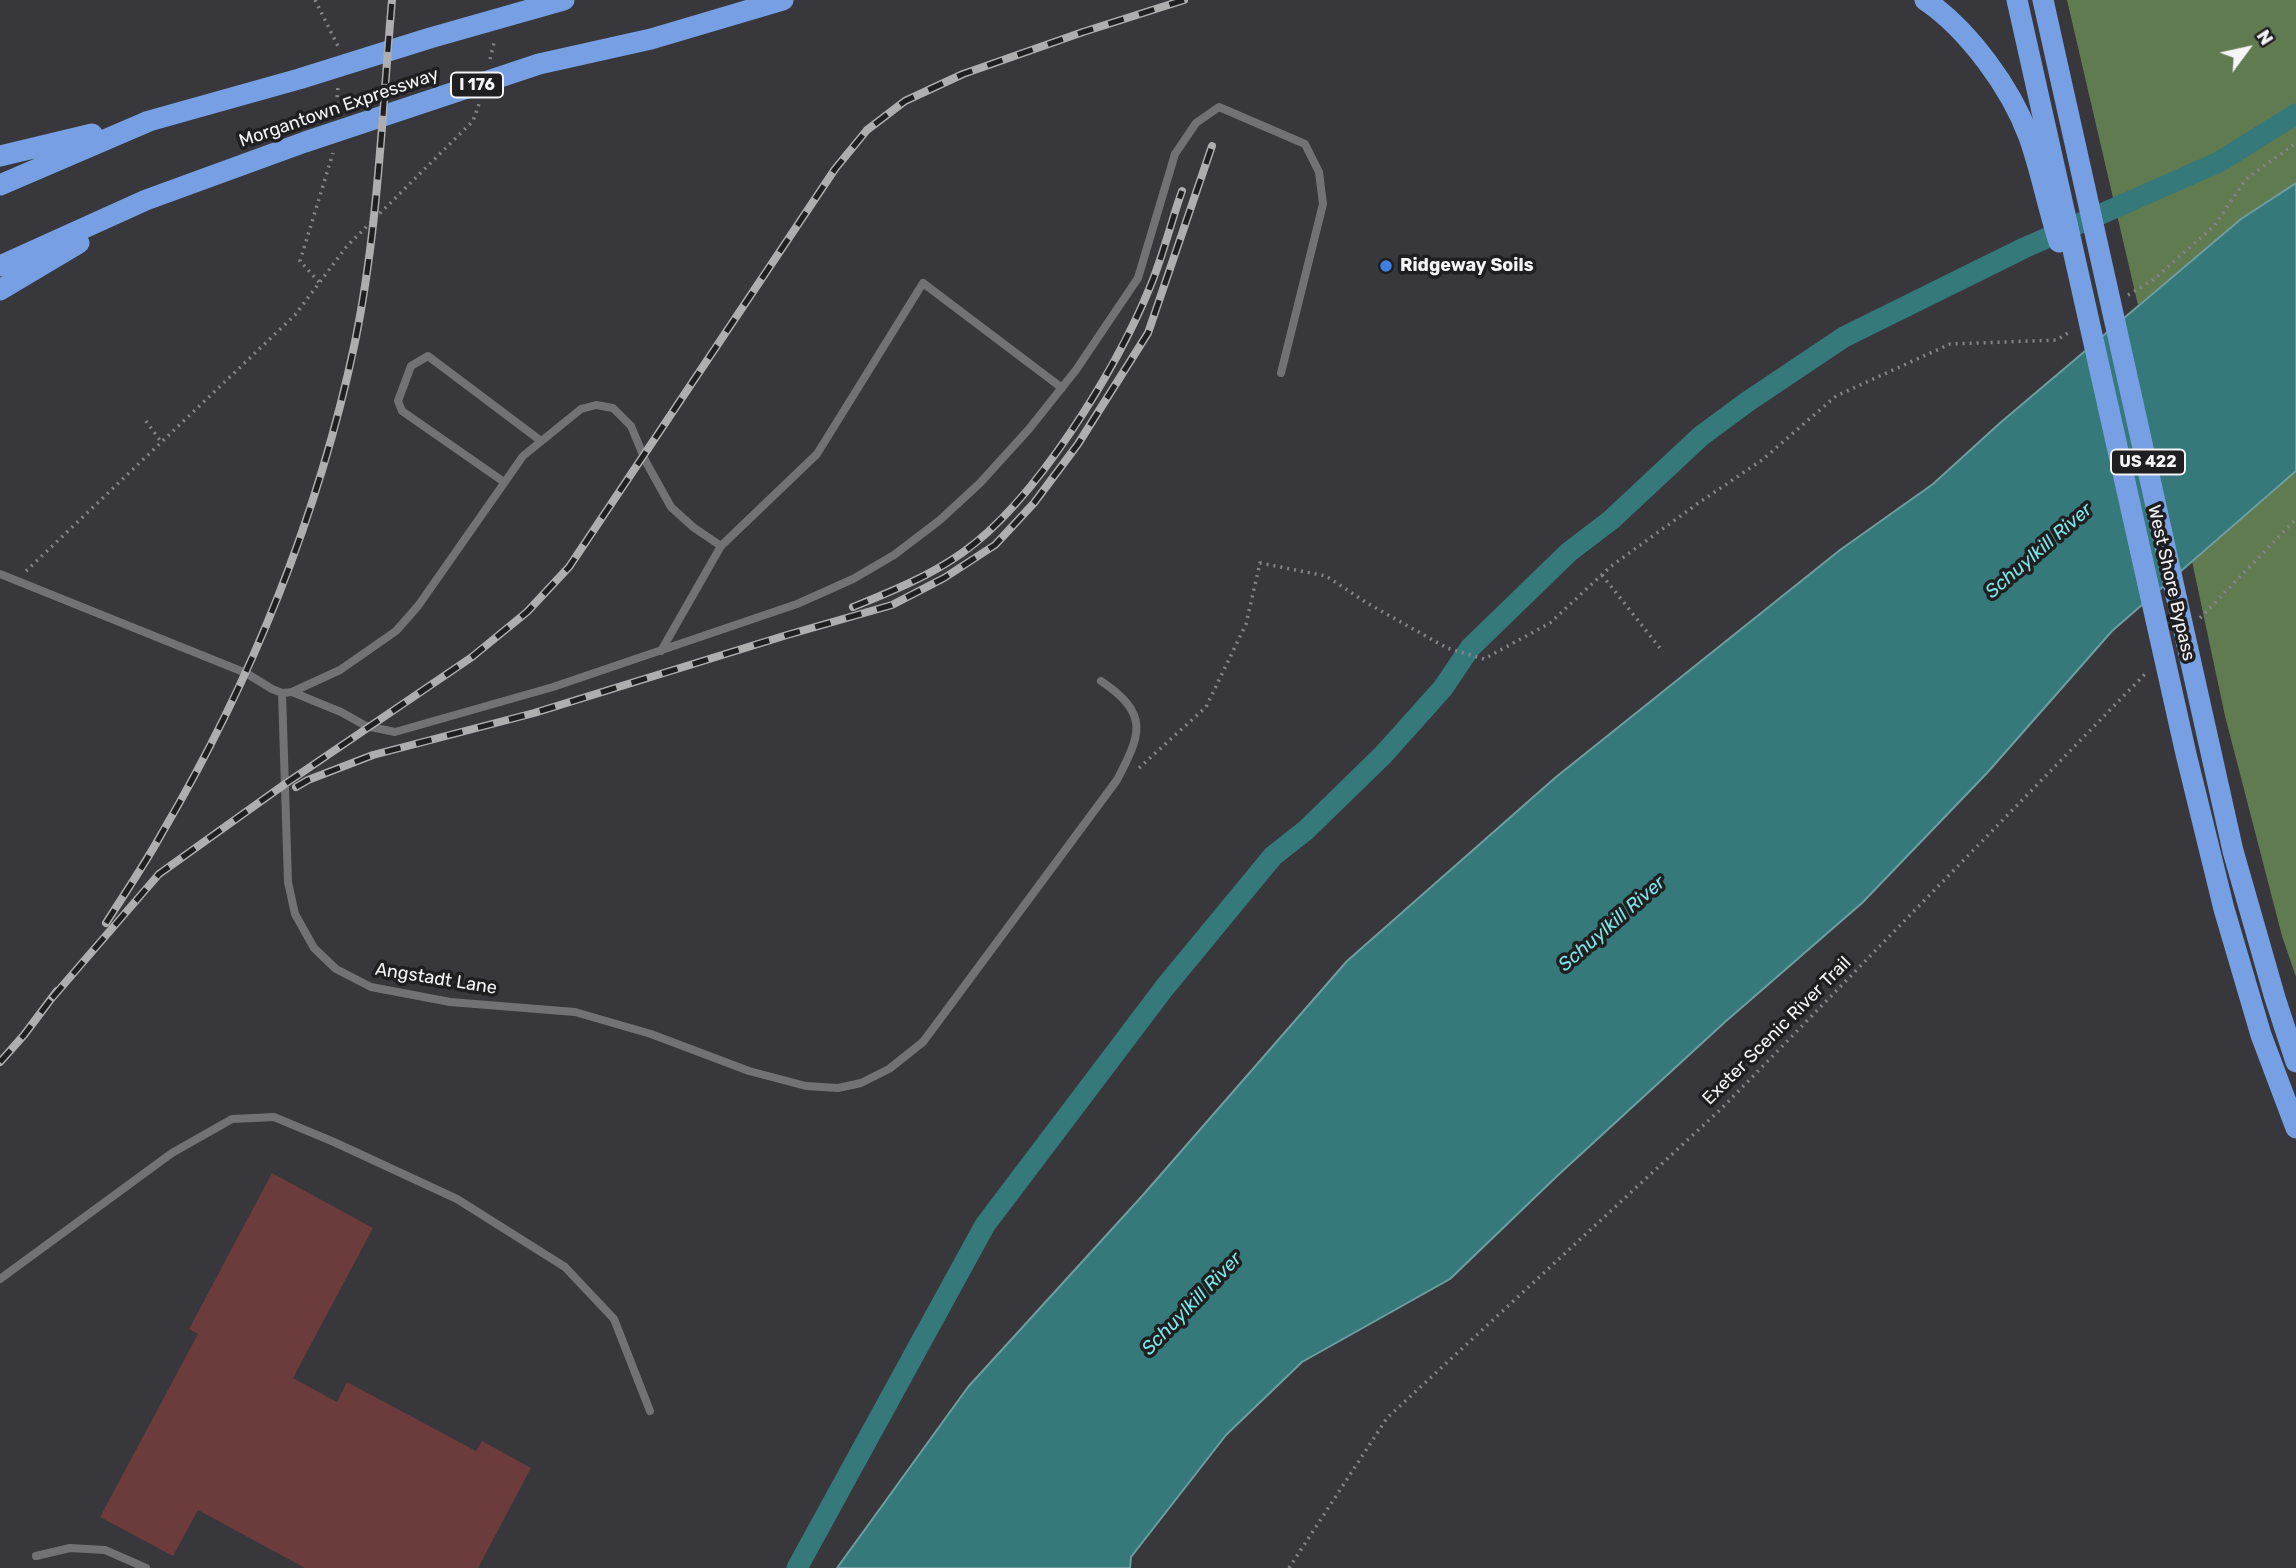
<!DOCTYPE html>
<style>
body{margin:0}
#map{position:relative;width:2296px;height:1568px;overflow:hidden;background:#37373c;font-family:Rubik,sans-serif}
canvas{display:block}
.north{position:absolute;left:2212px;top:14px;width:70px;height:70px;-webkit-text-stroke:5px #1f1f21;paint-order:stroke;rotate:57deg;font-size:19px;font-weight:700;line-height:28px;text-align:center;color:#f5f5f7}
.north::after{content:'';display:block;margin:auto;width:24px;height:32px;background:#f5f5f7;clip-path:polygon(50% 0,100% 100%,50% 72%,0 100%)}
</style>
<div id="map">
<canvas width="2296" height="1568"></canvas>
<div class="north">N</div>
</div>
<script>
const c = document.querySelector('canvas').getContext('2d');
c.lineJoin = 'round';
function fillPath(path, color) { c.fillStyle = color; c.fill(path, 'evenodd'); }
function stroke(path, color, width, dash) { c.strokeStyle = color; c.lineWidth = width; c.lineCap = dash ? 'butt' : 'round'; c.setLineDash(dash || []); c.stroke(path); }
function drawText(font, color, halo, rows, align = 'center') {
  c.font = font + ' Rubik,sans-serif'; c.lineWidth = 7; c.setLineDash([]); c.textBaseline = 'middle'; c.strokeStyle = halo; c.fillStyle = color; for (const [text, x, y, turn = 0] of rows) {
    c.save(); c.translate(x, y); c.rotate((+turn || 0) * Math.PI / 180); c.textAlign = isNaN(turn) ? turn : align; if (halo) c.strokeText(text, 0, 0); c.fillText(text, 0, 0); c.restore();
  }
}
const forest = new Path2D(`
 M 2067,0 L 2296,0 L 2296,183 L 2241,219 L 2138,305 Z
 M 2296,471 L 2296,977 L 2282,936 L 2225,716 L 2192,561 Z`);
const water = new Path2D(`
 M 2296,183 L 2296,471 L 2112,631 L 1987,773 L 1862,903 L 1725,1022 L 1556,1177 L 1450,1279 L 1302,1362 L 1226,1435 L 1131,1557 L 1130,1568 L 837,1568 L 968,1387 L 1143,1195 L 1347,961 L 1556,777 L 1840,550 L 1933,484 L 2000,423 L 2241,219 Z`);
const canal = new Path2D(`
 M 797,1568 L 985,1225 L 1165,987 L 1273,856 L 1306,830 L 1383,755 L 1443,688 L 1470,648 L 1569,552 L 1611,520 L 1701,436 L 1747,402 L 1844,337 L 2024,248 L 2219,162 L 2296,114`);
const building = new Path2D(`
 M 272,1173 L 373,1228 L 293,1378 L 337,1402 L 347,1382 L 476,1451 L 482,1441 L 531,1468 L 478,1568 L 305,1568 L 198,1510 L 173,1556 L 100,1517 L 198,1334 L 189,1329 Z`);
const path = new Path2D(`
 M 315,0 L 339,48
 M 490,59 L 495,39
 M 336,111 L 338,87
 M 319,282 L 300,261 L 333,153
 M 2128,295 L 2153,280 L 2214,226 L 2246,179 L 2296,143
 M 146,421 L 162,443
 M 26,571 L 295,315 L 347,246 L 473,121 L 479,104
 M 1602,575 L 1663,652
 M 2200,618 L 2296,519
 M 1139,768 L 1206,707 L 1246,624 L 1260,563 L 1326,576 L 1367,603 L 1447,648 L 1484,659 L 1550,623 L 1610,567 L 1697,504 L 1762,460 L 1836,396 L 1950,344 L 2057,340 L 2071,331
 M 1289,1568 L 1387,1418 L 1721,1109 L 2148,671`);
const lane = new Path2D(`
 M 504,482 L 402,411 L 398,401 L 411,366 L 428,356 L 541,441
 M 0,574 L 246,673 L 272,689 L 282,693 L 292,692 L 340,670 L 396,631 L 418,606 L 523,456 L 581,409 L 596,405 L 613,408 L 631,426 L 646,462 L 671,507 L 693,527 L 721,546
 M 661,651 L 721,546 L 817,454 L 923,283 L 1062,388
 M 292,692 L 341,712 L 366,726 L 395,732 L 553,687 L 797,604 L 853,579 L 894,555 L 940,520 L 980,483 L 1029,429 L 1076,370 L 1138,278 L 1175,154 L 1196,123 L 1219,107 L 1305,144 L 1319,172 L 1323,204 L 1281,373
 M 282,693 L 288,882 L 295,914 L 314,948 L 336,969 L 371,987 L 450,1002 L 575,1012 L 651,1034 L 749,1071 L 806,1086 L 838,1088 L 861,1083 L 889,1069 L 923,1042 L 1117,780 C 1141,734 1150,714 1101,681
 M 0,1279 L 172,1153 L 232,1119 L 274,1117 L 334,1142 L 457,1199 L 565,1267 L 614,1319 L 650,1411
 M 36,1556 L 70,1548 L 105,1550 L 146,1568`);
const highway = new Path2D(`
 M 1925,0 C 1968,29 2011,88 2029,137 C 2041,171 2048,208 2059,242
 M 2017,0 L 2186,754 L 2224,909 L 2261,1035 L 2296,1128
 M 2043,0 L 2233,851 L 2275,998 L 2296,1062
 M 0,156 L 92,134
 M 0,185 L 149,121 L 299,79 L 430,38 L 564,0
 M 0,266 L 146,200 L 305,142 L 539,64 L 651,39 L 783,0
 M 0,290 L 79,243`);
const rail = new Path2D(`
 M 853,607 C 890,592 928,577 962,553 C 1036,501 1116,370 1150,287 C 1163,256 1171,222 1182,191
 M 296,787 L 308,780 L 373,755 L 534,713 L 787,635 L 892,605 L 944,578 L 995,545 L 1034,503 L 1078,444 L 1148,333 L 1212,146
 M 106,923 C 125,893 145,864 162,833 C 251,682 319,514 355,342 C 378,230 382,114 392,0
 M 52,998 L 159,874 L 285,784 L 472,657 L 527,612 L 569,567 L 835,169 L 867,130 L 905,101 L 963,74 L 1083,32 L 1184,0
 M 0,1062 L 24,1035 L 57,991`);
const markers = [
 [1386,266,7,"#3f7fe0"]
];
const shields = [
 [477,85,52],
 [2148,462,74]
];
const shieldNames = [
 ["I 176",477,85],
 ["US 422",2148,462]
];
const streetNames = [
 ["Morgantown Expressway",339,108,-19],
 ["West Shore Bypass",2171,583,77],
 ["Angstadt Lane",436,979,9],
 ["Exeter Scenic River Trail",1777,1031,-45]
];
const poiNames = [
 ["Ridgeway Soils",1400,266]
];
const waterNames = [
 ["Schuylkill River",2039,551,-41],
 ["Schuylkill River",1612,924,-41],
 ["Schuylkill River",1192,1304,-46]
];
fillPath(forest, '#617b51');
fillPath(water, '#35797a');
stroke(water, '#6f9ea0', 2);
stroke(canal, '#35797a', 21);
fillPath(building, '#6c3b3b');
stroke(path, '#858589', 3.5, [2, 5]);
stroke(lane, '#727276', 8);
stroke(highway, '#76a0e3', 21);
stroke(rail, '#aeaeb1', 8);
stroke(rail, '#1f1f21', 5, [16]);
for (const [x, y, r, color] of markers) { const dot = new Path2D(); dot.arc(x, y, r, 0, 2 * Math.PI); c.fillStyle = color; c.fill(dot); stroke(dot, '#1f1f21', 2.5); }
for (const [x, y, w] of shields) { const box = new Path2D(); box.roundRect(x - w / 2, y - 12.5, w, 25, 5); c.fillStyle = '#1f1f21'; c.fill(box); stroke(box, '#f5f5f7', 2); }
drawText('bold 16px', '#f5f5f7', null, shieldNames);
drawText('18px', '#f5f5f7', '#1f1f21', streetNames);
drawText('bold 18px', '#f5f5f7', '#1f1f21', poiNames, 'left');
drawText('italic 19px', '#7ce6e6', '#1f1f21', waterNames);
</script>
